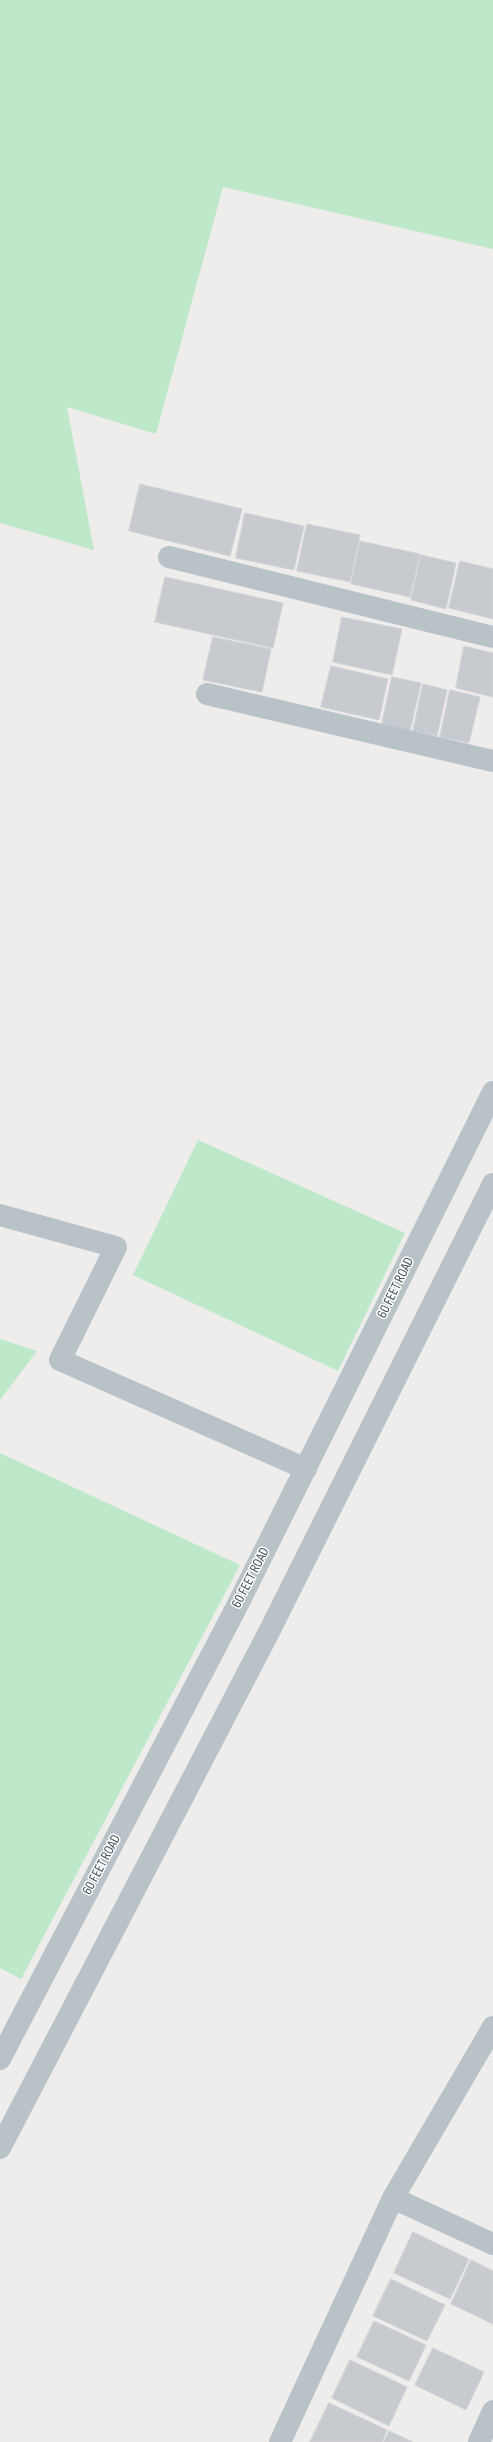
<!DOCTYPE html>
<style>
body{margin:0}
canvas{display:block;background:#efecec}
</style>
<canvas width="493" height="2442"></canvas>
<script>
const c = document.querySelector('canvas').getContext('2d');
c.lineJoin = 'round';
function fillPath(path, color) { c.fillStyle = color; c.fill(path, 'evenodd'); }
function stroke(path, color, width, dash) { c.strokeStyle = color; c.lineWidth = width; c.lineCap = dash ? 'butt' : 'round'; c.setLineDash(dash || []); c.stroke(path); }
function drawText(font, color, halo, rows, align = 'center') {
  c.font = font + ' "Sofia Sans Condensed",sans-serif'; c.lineWidth = 3; c.setLineDash([]); c.textBaseline = 'middle'; c.strokeStyle = halo; c.fillStyle = color; for (const [text, x, y, turn = 0] of rows) {
    c.save(); c.translate(x, y); c.rotate((+turn || 0) * Math.PI / 180); c.textAlign = isNaN(turn) ? turn : align; if (halo) c.strokeText(text, 0, 0); c.fillText(text, 0, 0); c.restore();
  }
}
const green = new Path2D(`
 M 0,0 L 493,0 L 493,249 L 223,187 L 156,434 L 67,407 L 94,550 L 0,523 Z
 M 198,1140 L 405,1233 L 338,1371 L 133,1275 Z
 M 0,1339 L 37,1351 L 0,1400 Z
 M 0,1453 L 240,1565 L 21,1979 L 0,1968 Z`);
const building = new Path2D(`
 M 140,484 L 242,509 L 230,556 L 129,531 Z
 M 245,513 L 304,526 L 294,570 L 236,558 Z
 M 307,524 L 360,535 L 350,582 L 297,571 Z
 M 360,541 L 420,554 L 410,597 L 351,584 Z
 M 421,555 L 456,563 L 446,609 L 411,600 Z
 M 460,561 L 493,569 L 493,619 L 449,608 Z
 M 165,577 L 283,603 L 273,648 L 155,622 Z
 M 342,617 L 402,629 L 392,675 L 333,662 Z
 M 213,637 L 271,649 L 262,692 L 203,680 Z
 M 464,646 L 493,653 L 493,697 L 456,688 Z
 M 331,666 L 388,679 L 379,720 L 321,707 Z
 M 392,677 L 421,683 L 410,731 L 382,724 Z
 M 423,684 L 447,690 L 437,736 L 413,731 Z
 M 450,690 L 480,697 L 469,743 L 440,737 Z
 M 413,2232 L 469,2259 L 450,2299 L 394,2273 Z
 M 471,2260 L 493,2271 L 493,2324 L 451,2304 Z
 M 391,2279 L 445,2305 L 427,2341 L 373,2316 Z
 M 374,2321 L 426,2345 L 409,2381 L 357,2357 Z
 M 433,2348 L 484,2372 L 466,2410 L 415,2385 Z
 M 350,2360 L 407,2387 L 389,2426 L 332,2398 Z
 M 329,2403 L 387,2430 L 382,2442 L 310,2442 Z
 M 389,2431 L 413,2442 L 384,2442 Z`);
const minor = new Path2D(`
 M 169,557 L 493,637
 M 207,694 L 493,761
 M 0,1215 L 116,1247 L 60,1360 L 306,1469
 M 0,2059 L 235,1610 L 493,1092
 M 0,2148 L 271,1628 L 493,1184
 M 393,2198 L 493,2244
 M 280,2442 L 393,2198 L 493,2027
 M 479,2442 L 493,2411`);
const streetNames = [
 ["60 FEET ROAD",396,1288,-64],
 ["60 FEET ROAD",251,1578,-63],
 ["60 FEET ROAD",102,1865,-62]
];
fillPath(green, '#bde9ca');
fillPath(building, '#c7cacf');
stroke(building, '#d0d3d7', 1);
stroke(minor, '#b8c2c7', 22);
drawText('14px', '#465157', '#fff', streetNames);
</script>
